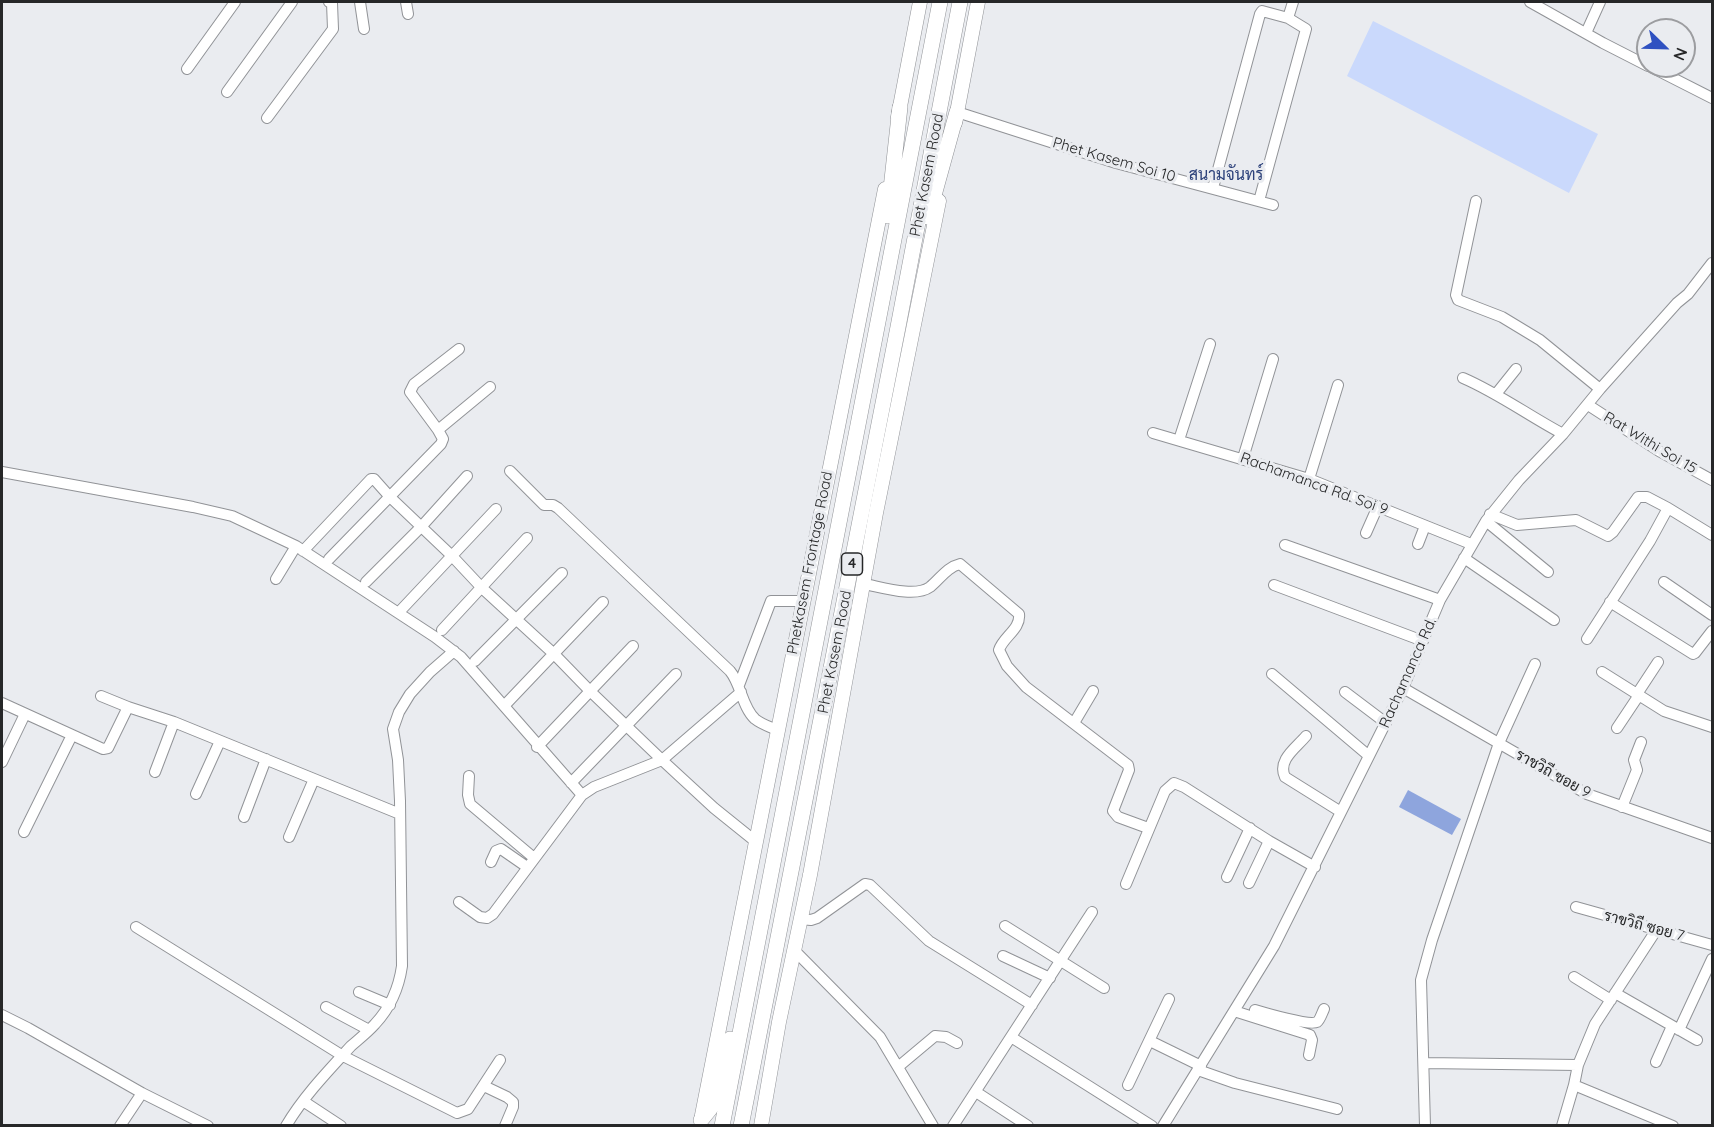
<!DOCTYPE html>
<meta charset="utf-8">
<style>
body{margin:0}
#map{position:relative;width:1714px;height:1127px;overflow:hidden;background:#eaecf0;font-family:Quicksand,sans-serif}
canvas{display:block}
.frame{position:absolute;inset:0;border:3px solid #262728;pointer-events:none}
.north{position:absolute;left:1636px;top:18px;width:60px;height:60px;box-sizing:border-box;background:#eaecf0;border:2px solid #9c9da0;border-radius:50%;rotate:113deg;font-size:16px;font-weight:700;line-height:24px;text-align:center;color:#262728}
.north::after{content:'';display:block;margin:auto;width:21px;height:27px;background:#2f51c1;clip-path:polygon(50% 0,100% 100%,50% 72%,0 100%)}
</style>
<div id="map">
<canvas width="1714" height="1127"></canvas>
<div class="frame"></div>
<div class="north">N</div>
</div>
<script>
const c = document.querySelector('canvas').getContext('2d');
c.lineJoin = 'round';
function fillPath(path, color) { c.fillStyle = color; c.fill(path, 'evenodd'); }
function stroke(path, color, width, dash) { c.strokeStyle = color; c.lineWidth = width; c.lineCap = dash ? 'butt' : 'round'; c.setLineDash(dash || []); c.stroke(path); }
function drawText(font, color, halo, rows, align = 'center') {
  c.font = font + ' Quicksand,Sarabun,sans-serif'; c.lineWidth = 6; c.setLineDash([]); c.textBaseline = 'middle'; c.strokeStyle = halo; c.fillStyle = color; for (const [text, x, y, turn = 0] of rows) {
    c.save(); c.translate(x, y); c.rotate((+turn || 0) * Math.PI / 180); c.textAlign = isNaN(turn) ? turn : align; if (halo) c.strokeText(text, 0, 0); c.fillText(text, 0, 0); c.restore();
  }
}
const green = new Path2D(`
 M 1373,21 L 1598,134 L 1569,193 L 1347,76 Z`);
const water = new Path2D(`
 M 1408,790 L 1461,819 L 1452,835 L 1399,807 Z`);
const minor = new Path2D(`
 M 360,2 L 364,29
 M 406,2 L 408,14
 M 1530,2 L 1603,43 L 1648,66
 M 1288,18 L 1293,2
 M 1586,33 L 1600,2
 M 1649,66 L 1712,98
 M 187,69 L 235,2
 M 227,92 L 292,2
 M 957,112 L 1116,163 L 1273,205
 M 267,118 L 333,29 L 332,3 L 329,2
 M 1213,188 L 1260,14 L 1262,11 L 1288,18 L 1306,29 L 1259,201
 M 1476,201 L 1456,295 L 1458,300 L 1502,317 L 1540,340 L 1600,389
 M 1463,378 C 1498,393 1529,416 1563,434
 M 1496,394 L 1516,369
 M 1588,405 L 1659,451 L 1712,480
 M 438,430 L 490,387
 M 1153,433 L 1309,479 L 1471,544
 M 1179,440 L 1210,344
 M 1243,458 L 1273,359
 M 510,471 L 544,505 L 553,505 L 558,508 L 730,671 C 741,684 742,707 755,719 C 761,724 770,727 777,730
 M 2,472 L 193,507 L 232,516 L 296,546 L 435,637 L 461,657 L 582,795 L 594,787 L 662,760 L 741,692
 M 1309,479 L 1338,385
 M 1490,514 L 1517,525 L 1576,520 L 1608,536 L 1613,532 L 1638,497 L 1647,497 L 1668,508
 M 1486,521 L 1548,572
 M 1366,533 L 1378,506
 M 1418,544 L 1425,526
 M 1285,545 L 1440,600
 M 303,551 L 371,479 L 374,479 L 390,497 L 452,556 L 482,588 L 554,654 L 590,691 L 662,760 L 714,808 L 755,841
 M 1464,558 L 1554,620
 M 329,559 L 441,444 L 443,439 L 438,430 L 410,392 L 414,384 L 459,349
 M 276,579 L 296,546
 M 366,582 L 421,527 L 467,476
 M 1664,582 L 1712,615
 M 864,584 C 881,587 915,598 930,587 C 940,579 947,567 960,564 L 1019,614 C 1021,629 1003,637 999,650 L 1007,666 L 1026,687 L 1128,765 L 1129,770 L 1113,811 L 1118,817 L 1148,828
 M 1274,585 L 1423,641
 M 1610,602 L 1693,654 L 1695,653 L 1712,631
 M 401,610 L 496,509
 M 442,630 L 527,538
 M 1587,639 L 1650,541 L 1668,508 L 1712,535
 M 475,661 L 562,573
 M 1602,672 L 1664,711 L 1712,727
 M 1272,674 L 1369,756
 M 739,685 L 771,601 L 802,601
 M 1403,688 L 1587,794 L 1712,838
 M 1345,692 L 1386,723
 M 1637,694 L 1658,662
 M 101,696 L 128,707
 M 2,703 L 103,749 L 108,748 L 128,707 L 174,722 L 400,814
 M 504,706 L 603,602
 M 1074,723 L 1093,691
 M 1617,728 L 1639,695
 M 1306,736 C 1296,748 1277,760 1285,777 L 1341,812
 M 537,747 L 633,646
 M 2,762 L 25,714
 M 155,772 L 174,722
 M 469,776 L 468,795 L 470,804 L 534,858
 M 571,783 L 676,674
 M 196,794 L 220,741
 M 1622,807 L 1637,770 L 1634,760 L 1641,742
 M 244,817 L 266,759
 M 24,832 L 72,735
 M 289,837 L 314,779
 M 491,862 L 496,851 L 501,849 L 527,867
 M 1227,877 L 1250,828
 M 1249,883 L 1269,841
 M 1126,884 L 1165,791 L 1174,783 L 1184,787 L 1269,841 L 1315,867
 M 459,902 L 480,917 L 487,918 L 493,914 L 582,795
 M 1576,907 L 1712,945
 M 800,919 L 811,920 L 817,918 L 865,884 L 870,885 L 929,941 L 1032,1005
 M 1005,926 L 1104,988
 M 136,927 L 343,1056 L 457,1113 L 468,1109 L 500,1060
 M 794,950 L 880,1037 L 933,1126
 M 1003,956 L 1050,978
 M 1574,977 L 1611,1000
 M 359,992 L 390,1005
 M 1615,993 L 1697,1040
 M 326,1007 L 369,1030
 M 1255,1010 C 1265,1013 1309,1026 1317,1022 C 1320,1020 1322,1013 1324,1009
 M 1234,1011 L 1310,1035 L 1312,1040 L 1309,1055
 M 2,1015 L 28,1028 L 142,1093 L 208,1126
 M 1679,1030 L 1712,959
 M 1011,1037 L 1152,1126
 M 1150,1041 L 1201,1066
 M 1656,1062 L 1672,1026
 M 1424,1063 L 1578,1065
 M 898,1067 L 935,1036 L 946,1037 L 957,1043
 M 1198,1070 L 1235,1083 L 1337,1109
 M 1128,1085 L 1169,999
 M 1574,1085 L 1673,1126
 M 484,1086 L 507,1097 L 513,1102 L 513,1107 L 505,1126
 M 976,1092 L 1028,1126
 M 303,1101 L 341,1126
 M 120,1126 L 142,1093
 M 286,1126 C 303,1097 328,1071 351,1046 C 359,1039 368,1032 375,1024 C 390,1008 399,987 402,966 L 400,801 L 398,760 L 393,729 L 399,712 L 410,694 L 430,672 L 454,651
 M 953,1126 L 1092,912
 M 1163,1126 L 1274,946 L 1403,688 L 1440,600 L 1486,521 L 1519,480 L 1563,434 L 1600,389 L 1677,303 L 1688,294 L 1712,263
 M 1425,1126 L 1421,980 L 1432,940 L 1499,743 L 1535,664
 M 1562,1126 L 1574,1085 L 1578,1065 L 1595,1024 L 1657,929`);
const major = new Path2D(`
 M 898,117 L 920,2
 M 955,123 L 978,2
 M 702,1115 L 885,189
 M 761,1126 L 779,1022 L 810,875 L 876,513 L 939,201`);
const highway = new Path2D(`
 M 888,216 L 900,107
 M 928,217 L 957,112
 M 701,1120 L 710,1109 L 730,1039
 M 722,1126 L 940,2
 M 741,1126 L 898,327 L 960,2`);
const shields = [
 [852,564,21]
];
const shieldNames = [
 ["4",852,564]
];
const streetNames = [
 ["Phet Kasem Soi 10",1114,160,16],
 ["Phet Kasem Road",927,175,-79],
 ["Rat Withi Soi 15",1650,443,31],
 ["Rachamanca Rd. Soi 9",1314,484,20],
 ["Phetkasem Frontage Road",810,563,-79],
 ["Phet Kasem Road",835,652,-79],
 ["Rachamanca Rd.",1408,673,-66],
 ["ราชวิถี ซอย 9",1553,774,29],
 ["ราขวิถี ซอย 7",1644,926,15]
];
const neighbourhoodNames = [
 ["สนามจันทร์",1226,175]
];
fillPath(green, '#cad9fc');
fillPath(water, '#8ea5dd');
stroke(minor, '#919397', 12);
stroke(major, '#919397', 15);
stroke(highway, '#919397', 16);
stroke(minor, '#fff', 10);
stroke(major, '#fff', 14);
stroke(highway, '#fff', 15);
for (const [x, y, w] of shields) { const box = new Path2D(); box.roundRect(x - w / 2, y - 11, w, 22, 4.5); c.fillStyle = '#eaecf0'; c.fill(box); stroke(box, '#262728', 1.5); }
drawText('bold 14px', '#262728', null, shieldNames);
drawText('15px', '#262728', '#eaecf0', streetNames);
drawText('16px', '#2c417a', '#eaecf0', neighbourhoodNames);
</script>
